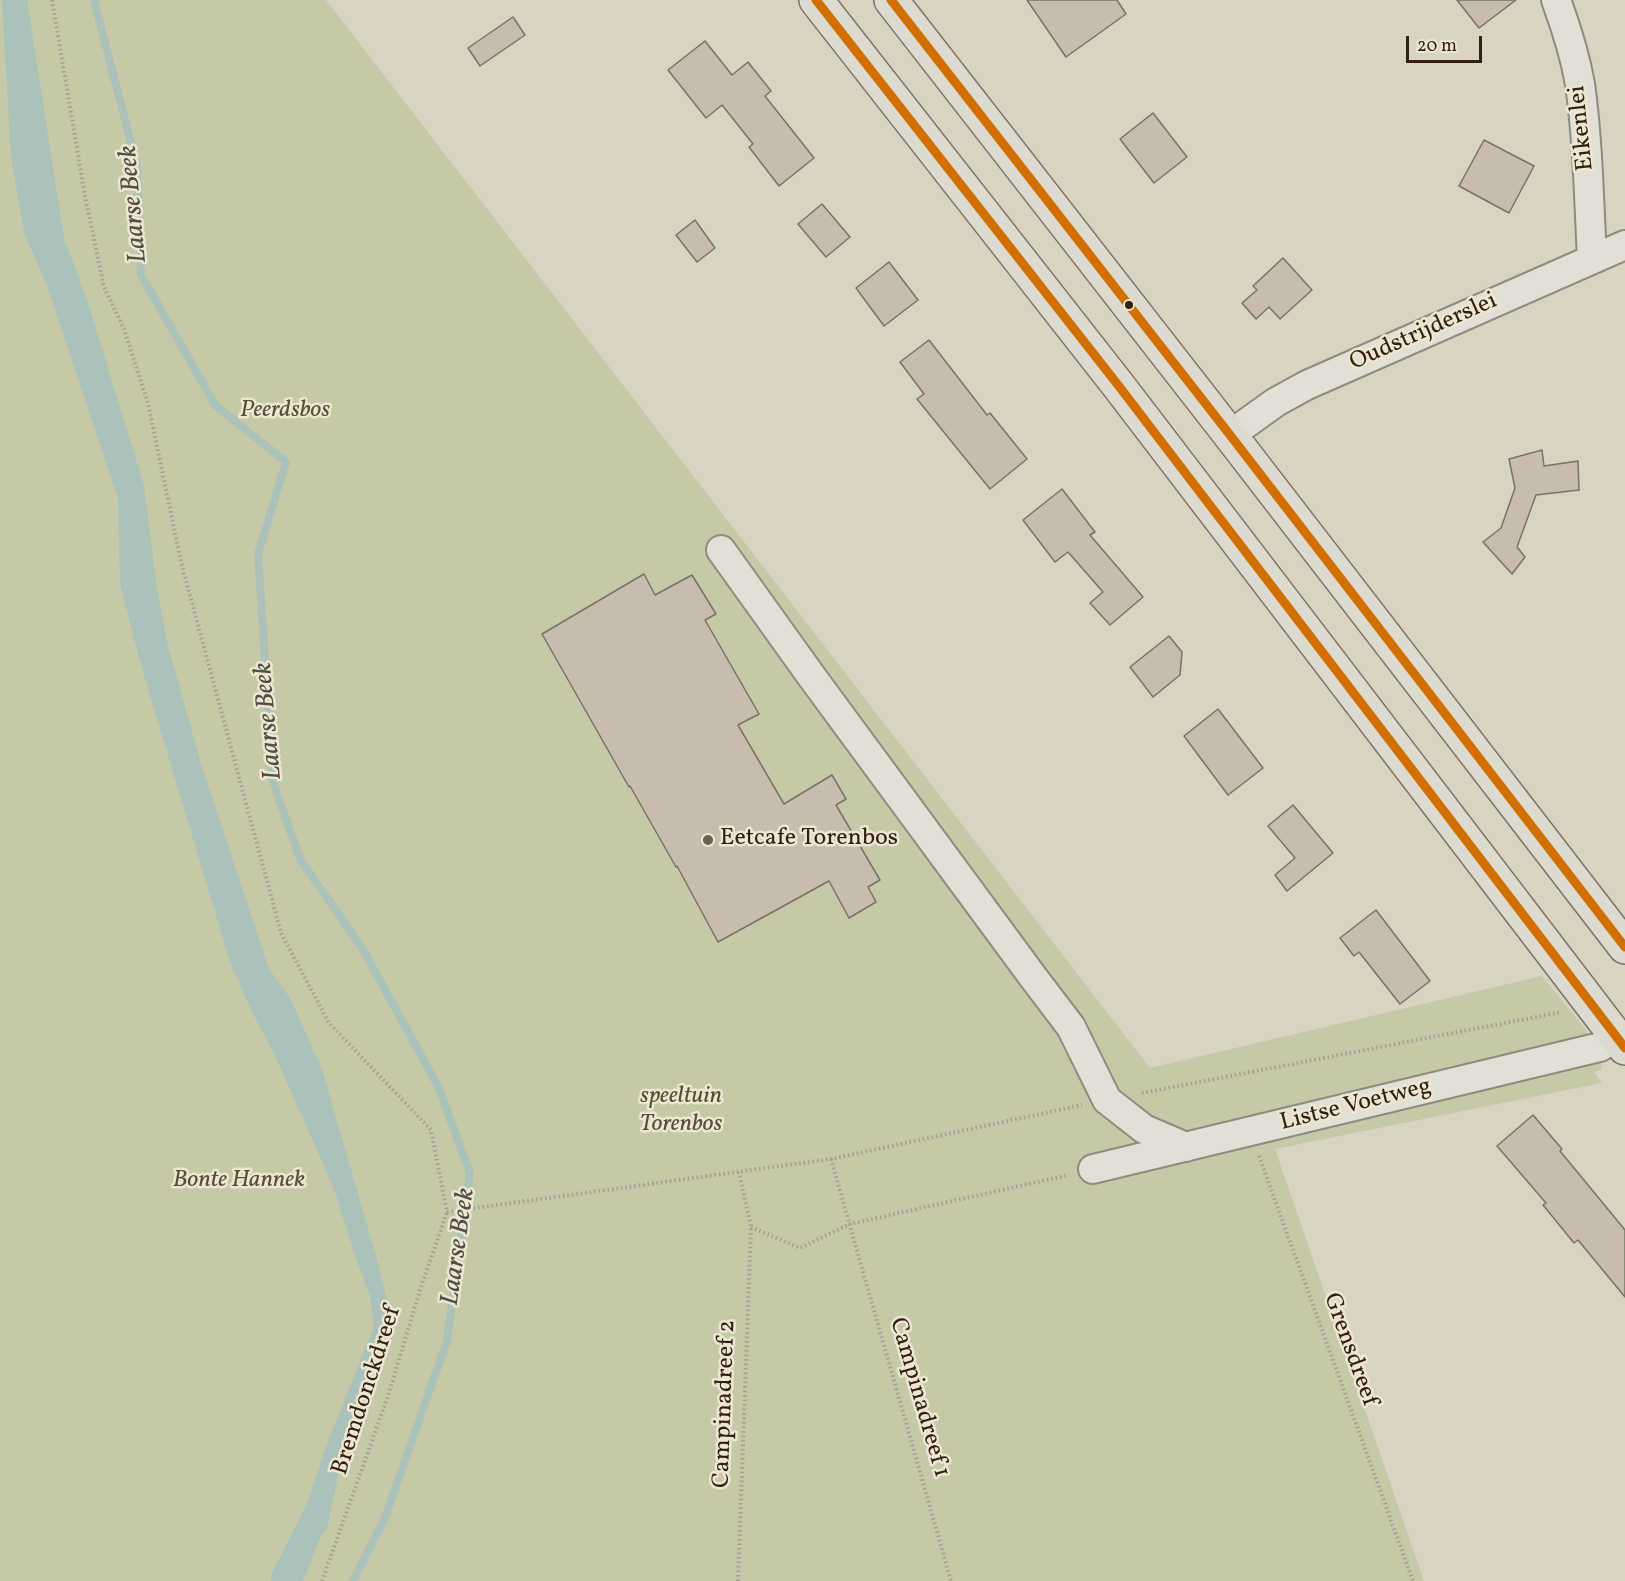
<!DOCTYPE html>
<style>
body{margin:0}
#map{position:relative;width:1625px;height:1581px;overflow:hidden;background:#d9d4c2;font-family:Vollkorn,serif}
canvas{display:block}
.scale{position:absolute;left:1406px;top:36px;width:76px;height:27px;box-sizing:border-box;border:3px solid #311e14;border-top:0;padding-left:8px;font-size:18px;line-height:21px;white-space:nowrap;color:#311e14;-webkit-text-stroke:4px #ede7d1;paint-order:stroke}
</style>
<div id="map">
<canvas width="1625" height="1581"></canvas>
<div class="scale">20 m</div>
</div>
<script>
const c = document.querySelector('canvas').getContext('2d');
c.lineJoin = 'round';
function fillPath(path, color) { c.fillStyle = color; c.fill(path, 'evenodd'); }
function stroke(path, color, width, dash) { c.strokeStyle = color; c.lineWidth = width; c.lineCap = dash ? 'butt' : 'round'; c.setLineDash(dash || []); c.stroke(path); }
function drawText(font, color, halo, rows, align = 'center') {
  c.font = font + ' Vollkorn,serif'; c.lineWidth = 5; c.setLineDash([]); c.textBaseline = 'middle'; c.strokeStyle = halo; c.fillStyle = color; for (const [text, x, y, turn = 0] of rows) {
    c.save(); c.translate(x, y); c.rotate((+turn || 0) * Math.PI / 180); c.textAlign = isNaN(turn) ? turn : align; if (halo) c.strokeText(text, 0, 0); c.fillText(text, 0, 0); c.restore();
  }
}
const green = new Path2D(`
 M 0,0 L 326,0 L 1150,1068 L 1542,976 L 1600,1047 L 1602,1070 L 1594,1072 L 1602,1083 L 1275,1149 L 1424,1581 L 0,1581 Z`);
const water = new Path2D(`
 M 2,0 L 27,0 L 64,238 L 89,306 L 144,486 L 157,590 L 168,646 L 201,764 L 269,969 L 290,998 L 322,1069 L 376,1256 L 388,1304 L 386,1326 L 364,1406 L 346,1439 L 327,1529 L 321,1536 L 303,1581 L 271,1581 L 271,1578 L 270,1577 L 307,1504 L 325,1449 L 374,1326 L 370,1296 L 357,1261 L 333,1186 L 273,1051 L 251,1010 L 230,962 L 142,669 L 120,583 L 118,499 L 47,286 L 24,232 L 11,156 Z`);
const stream = new Path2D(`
 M 94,0 L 137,166 L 141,275 L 216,406 L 286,462 L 258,554 L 273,782 L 300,859 L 362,948 L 438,1086 L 470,1173 L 447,1341 L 384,1520 L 353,1581`);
const building = new Path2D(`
 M 1027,0 L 1117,0 L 1126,14 L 1066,57 Z
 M 1457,0 L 1516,0 L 1479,28 Z
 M 513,17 L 525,35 L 480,66 L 468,48 Z
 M 705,41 L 732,75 L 748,62 L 771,91 L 765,96 L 814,158 L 779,186 L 749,147 L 753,144 L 722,105 L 706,118 L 668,70 Z
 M 1153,113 L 1187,157 L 1154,183 L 1120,139 Z
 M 1484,140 L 1534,166 L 1509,213 L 1459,186 Z
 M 822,204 L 850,237 L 826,257 L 798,224 Z
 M 695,220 L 715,248 L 697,262 L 676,235 Z
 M 1283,258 L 1312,290 L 1280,319 L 1269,307 L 1256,319 L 1242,303 L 1257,290 L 1253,286 Z
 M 889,262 L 918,300 L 884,326 L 856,288 Z
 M 929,340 L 987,415 L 990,413 L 1027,459 L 990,489 L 917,399 L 924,394 L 900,362 Z
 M 1542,450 L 1544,466 L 1578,461 L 1579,490 L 1536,495 L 1517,547 L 1525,557 L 1512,574 L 1483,542 L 1501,528 L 1515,488 L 1509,459 Z
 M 1062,489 L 1095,532 L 1090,535 L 1143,597 L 1110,625 L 1090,603 L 1103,592 L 1068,552 L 1055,562 L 1023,520 Z
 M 644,574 L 655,595 L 692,575 L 716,614 L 705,620 L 759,714 L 738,725 L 784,804 L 832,775 L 846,799 L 836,805 L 880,880 L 868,887 L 876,902 L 849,918 L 829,881 L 718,942 L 677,866 L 676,867 L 630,786 L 629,787 L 542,634 Z
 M 1169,636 L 1182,652 L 1180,675 L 1153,697 L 1130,667 Z
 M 1218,709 L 1263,768 L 1228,795 L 1184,736 Z
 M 1293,805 L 1333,853 L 1287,891 L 1275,875 L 1295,858 L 1268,826 Z
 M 1376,910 L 1430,981 L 1400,1004 L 1359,952 L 1354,956 L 1340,938 Z
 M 1533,1115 L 1562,1149 L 1560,1151 L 1625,1230 L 1625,1297 L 1578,1240 L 1574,1243 L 1543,1205 L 1546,1203 L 1497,1146 Z`);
const path = new Path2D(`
 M 52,0 L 85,196 L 104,287 L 124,329 L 148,403 L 181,562 L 281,933 L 329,1023 L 431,1130 L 447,1212
 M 1142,1093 L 1562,1012
 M 1259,1156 L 1413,1581
 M 831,1159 L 951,1581
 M 447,1212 L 831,1159 L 1082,1105
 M 751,1227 L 800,1248 L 850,1224 L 1069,1175
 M 322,1581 L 388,1396 L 421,1287 L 447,1212
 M 738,1581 L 751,1227 L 739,1172`);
const minor = new Path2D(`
 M 1556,0 C 1566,27 1575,56 1580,84 C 1588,142 1589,201 1592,259
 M 1230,435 L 1276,402 L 1307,385 L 1625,245
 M 721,550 L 812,677 L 1033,977 L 1071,1027 L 1107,1100 L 1144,1129 L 1186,1147
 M 1093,1169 L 1600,1047 L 1617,1037`);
const major = new Path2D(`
 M 816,0 L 1118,385 L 1625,1048
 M 891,0 L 1230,435 L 1625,947`);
const bus1 = new Path2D(`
 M 816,0 L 1118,385 L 1625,1048
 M 891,0 L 1230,435 L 1625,947`);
const markers = [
 [1129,305,5,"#311e14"],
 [708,840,6,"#6c5e51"]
];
const streetNames = [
 ["Eikenlei",1583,128,-96],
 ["Oudstrijderslei",1424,333,-24],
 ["Listse Voetweg",1356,1106,-14],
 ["Grensdreef",1349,1350,70],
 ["Bremdonckdreef",368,1391,-72],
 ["Campinadreef 1",918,1398,74],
 ["Campinadreef 2",726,1404,-88]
];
const parkNames = [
 ["Peerdsbos",285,412],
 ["speeltuin",681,1098],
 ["Torenbos",681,1126],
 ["Bonte Hannek",239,1182]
];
const poiNames = [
 ["Eetcafe Torenbos",720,840]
];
const waterNames = [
 ["Laarse Beek",135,204,-95],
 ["Laarse Beek",270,721,-95],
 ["Laarse Beek",460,1247,-82]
];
fillPath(green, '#c5c9a6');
fillPath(water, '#aac2ba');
stroke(stream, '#aac2ba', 8);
fillPath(building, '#c7bcad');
stroke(building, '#787267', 1.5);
stroke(minor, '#8f8a7f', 32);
stroke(major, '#787267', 36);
stroke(path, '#a39e96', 4, [1.5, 3]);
stroke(minor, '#e2e0d6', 28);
stroke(major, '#dddad0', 33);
stroke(bus1, '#d26f03', 9);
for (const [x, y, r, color] of markers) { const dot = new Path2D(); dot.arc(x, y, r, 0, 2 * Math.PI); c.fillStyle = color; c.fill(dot); stroke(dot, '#ede7d1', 2); }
drawText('24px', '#311e14', '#ede7d1', streetNames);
drawText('italic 24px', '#584f39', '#ede7d1', parkNames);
drawText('24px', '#311e14', '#ede7d1', poiNames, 'left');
drawText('italic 26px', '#4f4d45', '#ede7d1', waterNames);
</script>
